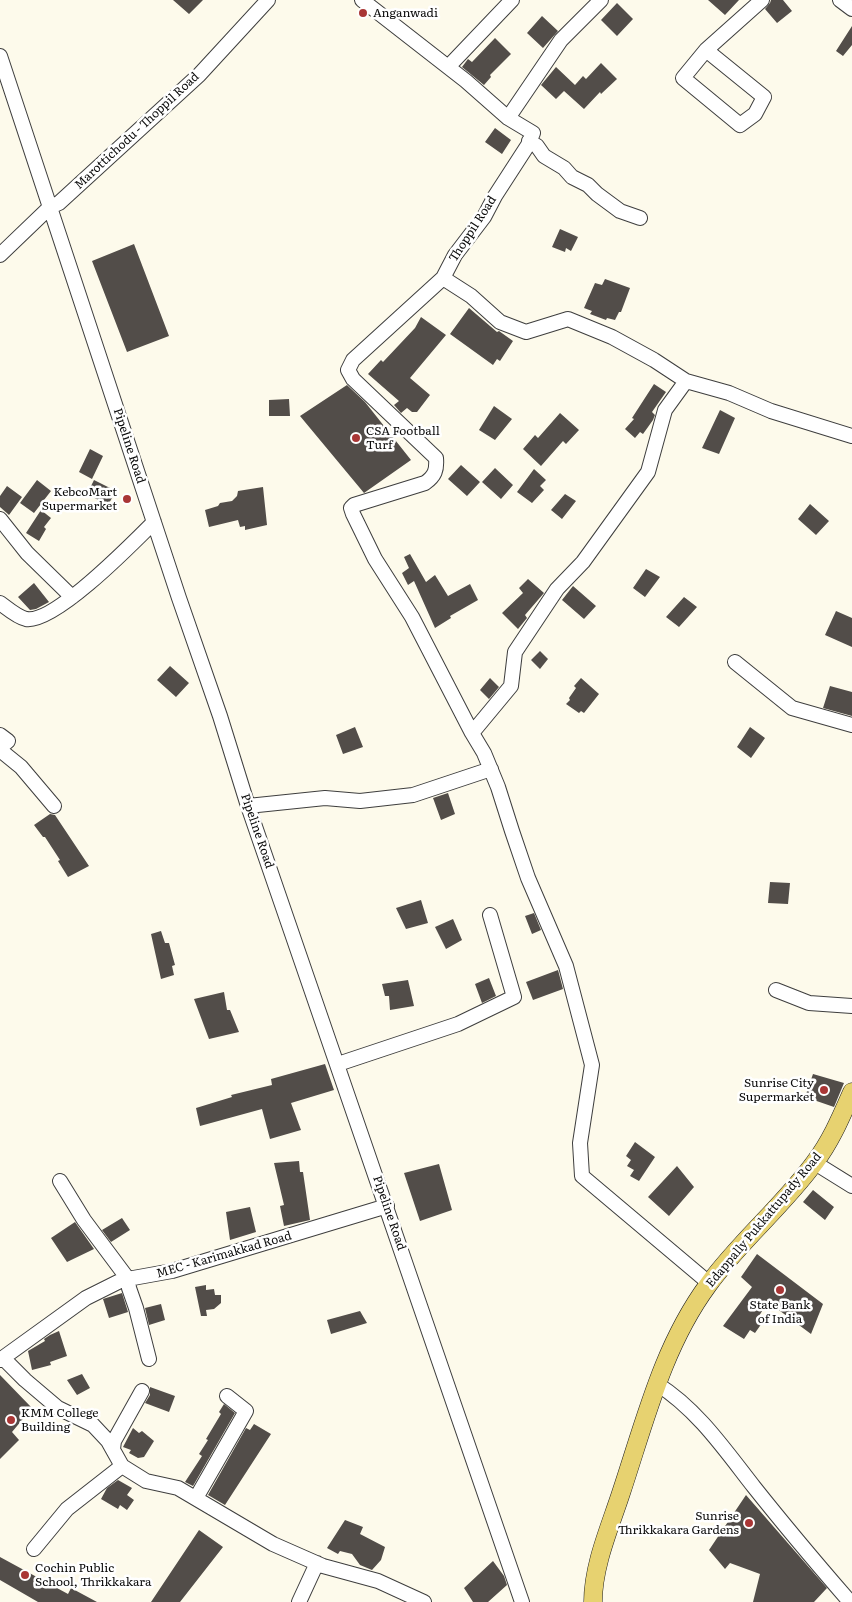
<!DOCTYPE html>
<style>
body{margin:0}
canvas{display:block;background:#fdfaeb}
</style>
<canvas width="852" height="1602"></canvas>
<script>
const c = document.querySelector('canvas').getContext('2d');
c.lineJoin = 'round';
function fillPath(path, color) { c.fillStyle = color; c.fill(path, 'evenodd'); }
function stroke(path, color, width, dash) { c.strokeStyle = color; c.lineWidth = width; c.lineCap = dash ? 'butt' : 'round'; c.setLineDash(dash || []); c.stroke(path); }
function drawText(font, color, halo, rows, align = 'center') {
  c.font = font + ' Literata,serif'; c.lineWidth = 5; c.setLineDash([]); c.textBaseline = 'middle'; c.strokeStyle = halo; c.fillStyle = color; for (const [text, x, y, turn = 0] of rows) {
    c.save(); c.translate(x, y); c.rotate((+turn || 0) * Math.PI / 180); c.textAlign = isNaN(turn) ? turn : align; if (halo) c.strokeText(text, 0, 0); c.fillText(text, 0, 0); c.restore();
  }
}
const building = new Path2D(`
 M 173,0 L 203,0 L 189,14 Z
 M 708,0 L 739,0 L 725,15 Z
 M 771,0 L 783,0 L 792,11 L 777,23 L 765,9 L 770,3 Z
 M 617,3 L 633,19 L 617,36 L 601,20 Z
 M 542,16 L 558,31 L 543,48 L 527,33 Z
 M 852,26 L 852,45 L 843,56 L 836,51 Z
 M 495,38 L 511,54 L 490,75 L 491,77 L 484,85 L 462,67 L 468,59 L 472,62 Z
 M 601,63 L 617,79 L 601,94 L 600,92 L 584,109 L 564,91 L 556,99 L 541,85 L 556,67 L 575,85 L 583,76 L 586,79 Z
 M 495,128 L 511,140 L 502,154 L 485,142 Z
 M 560,229 L 578,237 L 571,251 L 566,248 L 565,252 L 552,247 Z
 M 134,244 L 169,336 L 127,352 L 92,261 Z
 M 605,279 L 630,288 L 621,312 L 619,312 L 615,320 L 607,318 L 606,320 L 590,314 L 592,311 L 584,308 L 595,283 L 602,285 Z
 M 469,308 L 497,332 L 499,331 L 513,341 L 500,361 L 497,359 L 493,365 L 450,334 Z
 M 421,317 L 446,335 L 410,378 L 430,395 L 417,412 L 412,412 L 407,408 L 401,413 L 394,405 L 399,401 L 368,374 L 381,360 L 383,362 L 415,328 Z
 M 654,384 L 666,392 L 652,412 L 655,415 L 653,420 L 643,434 L 640,432 L 635,438 L 625,429 L 634,419 L 632,418 Z
 M 347,385 L 365,402 L 411,460 L 364,493 L 300,416 Z
 M 289,399 L 290,416 L 269,416 L 269,400 Z
 M 494,406 L 512,419 L 495,440 L 479,430 Z
 M 720,410 L 735,418 L 719,454 L 702,448 Z
 M 560,413 L 579,430 L 566,444 L 563,441 L 541,466 L 523,449 L 535,435 L 538,438 Z
 M 90,449 L 103,456 L 92,479 L 79,472 Z
 M 461,465 L 480,482 L 467,496 L 448,479 Z
 M 495,468 L 513,485 L 501,499 L 482,482 Z
 M 534,469 L 546,480 L 540,486 L 544,490 L 532,503 L 517,492 Z
 M 37,480 L 51,491 L 34,513 L 20,503 Z
 M 94,480 L 116,491 L 108,505 L 87,494 Z
 M 7,486 L 22,497 L 9,515 L 0,507 L 0,496 Z
 M 263,487 L 267,525 L 245,530 L 245,526 L 240,527 L 238,520 L 209,527 L 205,510 L 218,506 L 220,503 L 232,501 L 237,496 L 238,491 Z
 M 565,494 L 576,501 L 562,519 L 551,510 Z
 M 810,504 L 829,521 L 816,535 L 798,519 Z
 M 41,510 L 51,518 L 44,527 L 46,529 L 39,541 L 26,533 Z
 M 410,554 L 426,582 L 435,575 L 448,596 L 470,584 L 478,600 L 450,616 L 451,618 L 435,628 L 414,581 L 408,585 L 402,573 L 409,568 L 404,557 Z
 M 646,569 L 660,577 L 645,597 L 633,588 Z
 M 528,579 L 544,593 L 525,615 L 527,618 L 518,629 L 502,613 L 523,593 L 519,588 Z
 M 34,583 L 49,602 L 36,609 L 30,610 L 18,597 Z
 M 573,586 L 596,606 L 584,619 L 562,600 Z
 M 684,597 L 697,607 L 679,627 L 666,617 Z
 M 836,611 L 852,618 L 852,647 L 825,635 Z
 M 540,651 L 548,659 L 540,669 L 531,660 Z
 M 170,666 L 189,683 L 176,697 L 157,680 Z
 M 490,678 L 499,687 L 489,699 L 480,690 Z
 M 581,678 L 599,694 L 584,713 L 581,711 L 579,713 L 566,704 L 570,700 L 569,698 L 576,688 L 574,686 Z
 M 830,686 L 852,692 L 852,716 L 823,708 Z
 M 355,727 L 363,747 L 343,754 L 336,735 Z
 M 750,727 L 765,738 L 751,758 L 737,747 Z
 M 448,793 L 455,814 L 441,820 L 433,798 Z
 M 50,814 L 55,815 L 89,866 L 68,877 L 58,861 L 60,860 L 45,837 L 43,837 L 34,825 Z
 M 770,882 L 790,883 L 788,904 L 768,903 Z
 M 421,900 L 428,923 L 406,929 L 396,908 Z
 M 534,913 L 541,930 L 532,934 L 525,916 Z
 M 453,919 L 462,940 L 446,949 L 435,927 Z
 M 161,931 L 165,943 L 169,943 L 175,965 L 172,966 L 174,975 L 161,979 L 151,934 Z
 M 558,970 L 563,989 L 533,1000 L 526,982 Z
 M 489,978 L 496,996 L 482,1003 L 475,984 Z
 M 408,980 L 414,1006 L 390,1010 L 389,996 L 385,996 L 382,984 Z
 M 224,992 L 227,1010 L 230,1010 L 239,1032 L 209,1039 L 194,999 Z
 M 325,1064 L 334,1090 L 291,1103 L 301,1130 L 270,1139 L 262,1109 L 200,1126 L 196,1108 L 232,1097 L 231,1095 L 272,1085 L 271,1079 Z
 M 813,1074 L 844,1083 L 834,1107 L 805,1097 Z
 M 635,1142 L 655,1157 L 639,1181 L 630,1176 L 634,1170 L 627,1166 L 631,1160 L 626,1156 Z
 M 299,1161 L 300,1172 L 303,1172 L 310,1220 L 284,1226 L 280,1206 L 284,1205 L 274,1163 Z
 M 439,1164 L 452,1210 L 420,1221 L 404,1173 Z
 M 677,1166 L 694,1187 L 669,1216 L 648,1197 Z
 M 813,1190 L 834,1207 L 825,1220 L 803,1202 Z
 M 250,1207 L 256,1232 L 230,1240 L 226,1212 Z
 M 122,1218 L 130,1230 L 111,1242 L 102,1230 Z
 M 75,1222 L 94,1249 L 67,1262 L 51,1238 Z
 M 757,1254 L 823,1304 L 811,1334 L 768,1302 L 757,1319 L 762,1323 L 755,1333 L 750,1330 L 744,1339 L 723,1326 L 752,1287 L 741,1277 Z
 M 206,1285 L 206,1290 L 214,1289 L 215,1295 L 221,1295 L 221,1303 L 214,1309 L 206,1310 L 207,1316 L 201,1316 L 195,1287 Z
 M 122,1293 L 128,1312 L 109,1318 L 103,1299 Z
 M 161,1304 L 165,1320 L 149,1325 L 145,1308 Z
 M 360,1311 L 367,1323 L 331,1334 L 327,1320 Z
 M 59,1331 L 67,1356 L 50,1362 L 51,1365 L 32,1370 L 28,1351 L 45,1341 L 44,1339 L 50,1335 Z
 M 82,1374 L 90,1388 L 77,1395 L 67,1380 Z
 M 0,1375 L 32,1408 L 12,1432 L 19,1440 L 0,1459 Z
 M 150,1387 L 175,1396 L 169,1412 L 145,1403 L 150,1395 Z
 M 224,1404 L 235,1413 L 193,1486 L 185,1482 L 202,1456 L 199,1454 L 208,1440 L 206,1439 L 221,1414 L 219,1412 Z
 M 254,1424 L 271,1434 L 225,1505 L 208,1495 L 246,1428 L 250,1430 Z
 M 133,1428 L 139,1433 L 142,1431 L 154,1441 L 144,1457 L 138,1458 L 129,1453 L 131,1450 L 123,1447 Z
 M 118,1480 L 132,1488 L 127,1495 L 134,1500 L 127,1510 L 120,1505 L 118,1509 L 101,1499 L 107,1488 Z
 M 746,1495 L 827,1588 L 814,1602 L 753,1602 L 760,1574 L 730,1563 L 725,1569 L 709,1550 Z
 M 345,1520 L 363,1527 L 360,1534 L 385,1547 L 381,1560 L 372,1570 L 360,1565 L 352,1554 L 340,1551 L 338,1554 L 327,1548 Z
 M 199,1530 L 223,1547 L 180,1602 L 151,1602 Z
 M 0,1557 L 68,1594 L 71,1588 L 97,1602 L 38,1602 L 0,1580 Z
 M 493,1561 L 504,1576 L 507,1585 L 488,1602 L 473,1602 L 464,1588 Z`);
const minor = new Path2D(`
 M 362,0 L 466,81 L 508,118 L 533,133 L 528,145 L 495,196 L 484,217 L 455,255 L 443,278 L 471,296 L 500,322 L 526,332 L 568,319 L 612,337 L 654,360 L 686,381 L 729,393 L 771,411 L 852,436
 M 840,0 L 852,9
 M 706,50 L 764,97 L 755,114 L 740,125 L 683,78 L 706,50 L 762,0
 M 0,56 L 179,598 L 220,716 L 248,806 L 522,1602
 M 448,67 L 512,0
 M 508,118 L 561,40 L 601,0
 M 529,141 L 537,146 L 544,156 L 564,168 L 572,177 L 588,185 L 597,194 L 620,211 L 640,218
 M 0,255 L 50,207 L 59,203 L 199,75 L 268,0
 M 443,278 L 353,360 L 348,370 L 353,379 L 436,458 C 437,470 435,476 425,483 L 354,505 L 351,508 L 353,514 L 375,559 L 412,617 L 472,733
 M 686,381 L 665,410 L 648,472 L 583,562 L 557,589 L 515,652 L 511,686 L 472,733 L 484,753 L 498,787 L 512,831 L 528,878 L 566,966 L 592,1065 L 580,1143 L 582,1176 L 709,1283
 M 0,519 L 27,553 L 72,597
 M 0,603 C 7,608 17,617 26,619 C 54,624 133,543 154,522
 M 735,662 L 792,708 L 852,725
 M 0,735 L 8,741 L 0,748
 M 0,750 L 21,767 L 54,806
 M 248,806 L 325,798 L 360,801 L 413,795 L 491,769
 M 776,990 L 809,1003 L 852,1006
 M 338,1064 L 458,1024 L 514,997 L 490,915
 M 815,1163 L 852,1186
 M 60,1181 L 84,1220 L 128,1279 L 129,1288 L 136,1308 L 149,1359
 M 3,1358 L 25,1380 L 58,1408 L 93,1425 L 108,1441 L 122,1466 L 146,1481 L 178,1488 L 273,1544 L 323,1566 L 378,1581 L 424,1602
 M 0,1360 L 86,1298 L 122,1280 L 172,1271 L 387,1206
 M 657,1384 C 697,1409 725,1450 754,1487 C 785,1526 817,1564 850,1602
 M 113,1449 L 114,1441 L 142,1391
 M 196,1498 L 246,1411 L 227,1396
 M 34,1549 L 67,1509 L 122,1466
 M 299,1602 L 317,1563`);
const major = new Path2D(`
 M 593,1602 C 593,1565 610,1527 621,1493 C 645,1421 663,1346 708,1285 C 740,1241 783,1206 815,1162 C 831,1141 841,1117 852,1092`);
const markers = [
 [363,13,5,"#a93635"],
 [356,438,5,"#a93635"],
 [127,499,5,"#a93635"],
 [824,1090,5,"#a93635"],
 [780,1290,5,"#a93635"],
 [11,1420,5,"#a93635"],
 [749,1523,5,"#a93635"],
 [25,1575,5,"#a93635"]
];
const poiNames = [
 ["Anganwadi",373,13],
 ["CSA Football",366,431],
 ["Turf",366,445],
 ["KebcoMart",117,492,"right"],
 ["Supermarket",117,506,"right"],
 ["Sunrise City",814,1083,"right"],
 ["Supermarket",814,1097,"right"],
 ["State Bank",780,1305,"center"],
 ["of India",780,1319,"center"],
 ["KMM College",21,1413],
 ["Building",21,1427],
 ["Sunrise",739,1516,"right"],
 ["Thrikkakara Gardens",739,1530,"right"],
 ["Cochin Public",35,1568],
 ["School, Thrikkakara",35,1582]
];
const streetNames = [
 ["Marottichodu - Thoppil Road",137,131,-43],
 ["Thoppil Road",473,229,-57],
 ["Pipeline Road",129,446,72],
 ["Pipeline Road",257,831,71],
 ["Pipeline Road",389,1213,71],
 ["Edappally Pukkattupady Road",764,1220,-50],
 ["MEC - Karimakkad Road",224,1255,-16]
];
fillPath(building, '#524d49');
stroke(minor, '#3e3e3e', 16);
stroke(major, '#1c1c1c', 19);
stroke(minor, '#fff', 14);
stroke(major, '#e7d270', 18);
for (const [x, y, r, color] of markers) { const dot = new Path2D(); dot.arc(x, y, r, 0, 2 * Math.PI); c.fillStyle = color; c.fill(dot); stroke(dot, '#fff', 2); }
drawText('12px', '#0b0b0b', '#fff', poiNames, 'left');
drawText('12px', '#0b0b0b', '#fff', streetNames);
</script>
